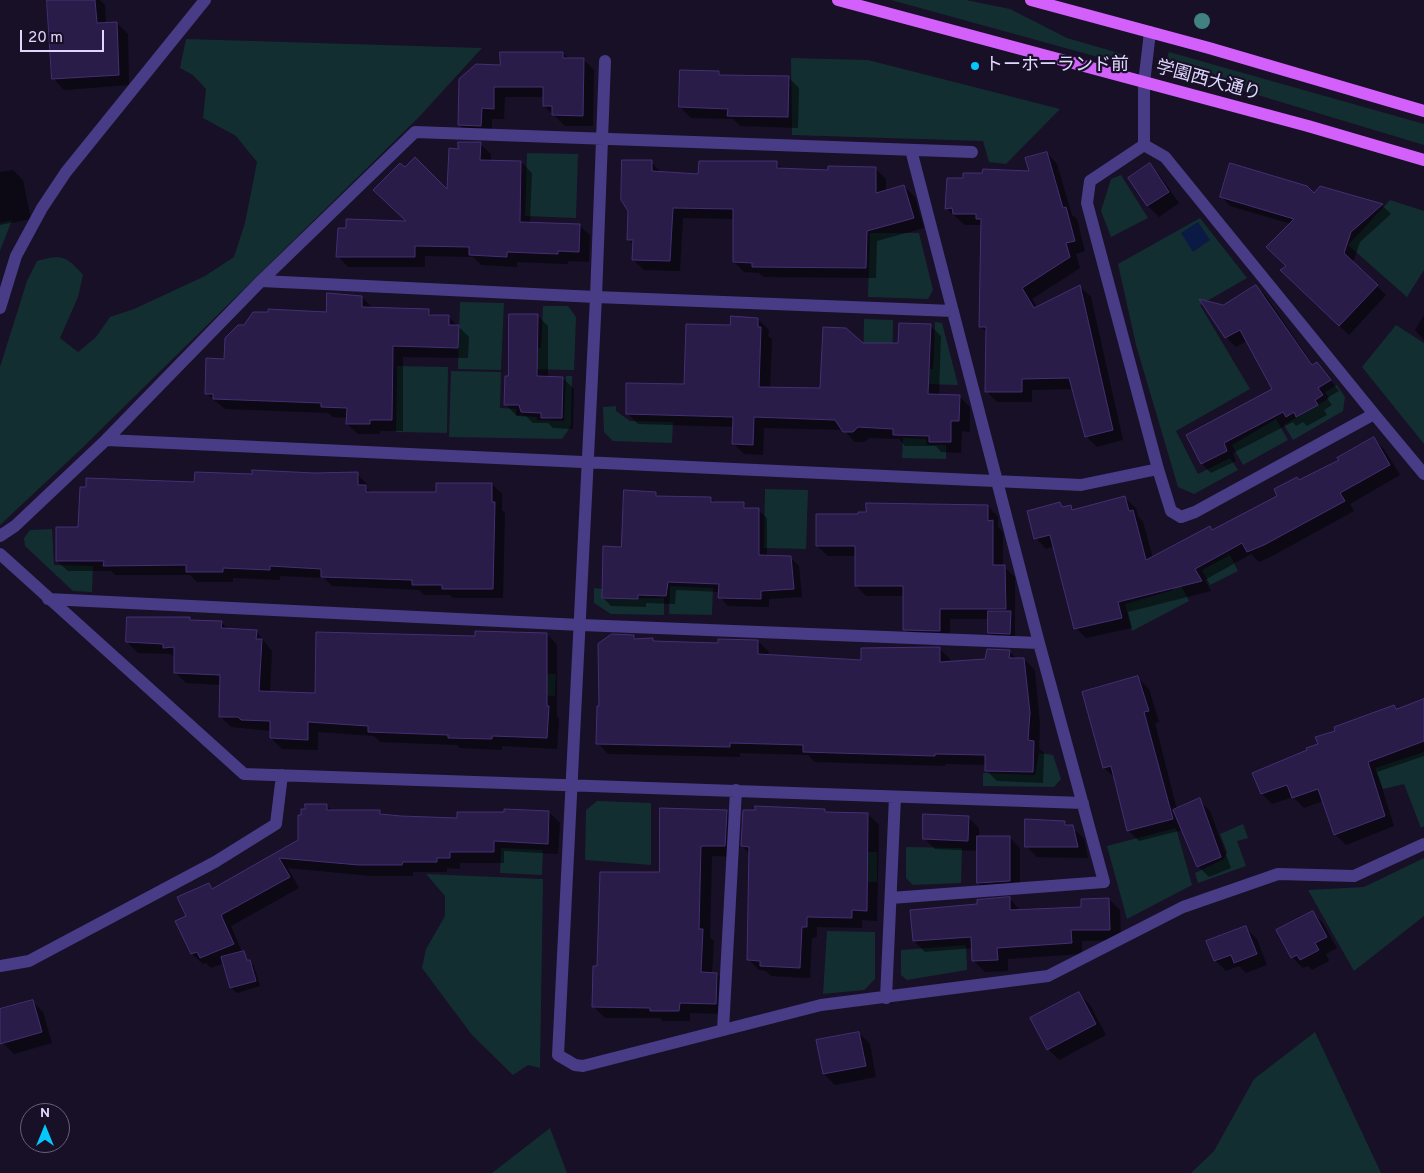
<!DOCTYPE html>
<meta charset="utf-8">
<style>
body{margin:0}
#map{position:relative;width:1424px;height:1173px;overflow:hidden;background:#171027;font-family:Overpass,sans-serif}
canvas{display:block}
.north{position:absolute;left:20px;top:1103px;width:50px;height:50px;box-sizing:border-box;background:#171027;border:1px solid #67607d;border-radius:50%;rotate:0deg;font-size:14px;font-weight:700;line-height:20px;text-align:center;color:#e0d7fe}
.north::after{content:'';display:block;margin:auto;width:18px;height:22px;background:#07c6fa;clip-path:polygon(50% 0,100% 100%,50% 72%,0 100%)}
.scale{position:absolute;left:20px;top:30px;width:84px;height:22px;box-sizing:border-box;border:2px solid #e0d7fe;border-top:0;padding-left:6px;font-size:15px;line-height:18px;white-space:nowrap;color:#e0d7fe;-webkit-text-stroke:4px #171027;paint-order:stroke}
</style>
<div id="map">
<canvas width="1424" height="1173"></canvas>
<div class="north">N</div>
<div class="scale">20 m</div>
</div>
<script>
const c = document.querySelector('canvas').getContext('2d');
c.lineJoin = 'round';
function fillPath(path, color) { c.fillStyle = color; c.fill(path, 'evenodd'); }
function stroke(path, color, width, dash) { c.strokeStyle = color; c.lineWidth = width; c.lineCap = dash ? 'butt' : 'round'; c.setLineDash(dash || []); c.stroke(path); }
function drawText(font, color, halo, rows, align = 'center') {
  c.font = font + ' Overpass,"Noto Sans JP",sans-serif'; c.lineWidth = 4.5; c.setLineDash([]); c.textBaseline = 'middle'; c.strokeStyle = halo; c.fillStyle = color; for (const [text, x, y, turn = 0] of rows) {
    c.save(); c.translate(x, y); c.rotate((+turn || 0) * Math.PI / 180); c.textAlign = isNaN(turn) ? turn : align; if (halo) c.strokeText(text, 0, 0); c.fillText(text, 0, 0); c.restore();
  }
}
const green = new Path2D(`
 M 891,0 L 966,0 L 1010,9 L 1067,38 L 1129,56 L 1127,65 Z
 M 186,39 L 482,48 L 419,117 L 78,452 L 0,525 L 0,367 L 27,281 L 37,261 C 63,254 66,256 83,275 L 78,297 L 60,338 L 78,352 L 96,337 L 110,317 L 134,309 L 205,276 L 234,257 L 245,223 L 257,162 L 236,136 L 203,118 L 206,89 L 193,75 L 180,68 Z
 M 1169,52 L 1424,124 L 1424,145 L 1241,90 L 1212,73 L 1166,60 Z
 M 791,58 L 868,60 L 1060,109 L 1006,164 L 989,162 L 983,141 L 792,135 Z
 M 527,153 L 578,154 L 576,218 L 525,216 Z
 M 1121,175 L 1148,218 L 1111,237 L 1101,211 L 1111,179 Z
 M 1390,200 L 1424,211 L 1424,270 L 1407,297 L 1348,245 Z
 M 1200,218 L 1247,278 L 1200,305 L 1250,389 L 1176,431 L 1198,474 L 1230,458 L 1238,470 L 1194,494 L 1178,487 L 1136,345 L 1118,264 Z
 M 12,220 L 0,251 L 0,223 Z
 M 870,233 L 919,233 L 933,290 L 928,299 L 868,297 Z
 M 460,302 L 504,303 L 501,370 L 458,369 Z
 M 543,306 L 568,306 L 576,317 L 574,370 L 515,369 L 524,348 L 541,348 Z
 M 864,319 L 893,320 L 892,380 L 863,380 Z
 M 935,322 L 942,323 L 958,385 L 895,383 L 896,369 L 933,369 Z
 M 1396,325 L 1424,343 L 1424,444 L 1362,367 Z
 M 397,366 L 448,367 L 447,433 L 396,432 Z
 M 451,371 L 501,372 L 500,408 L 516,409 L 516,416 L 537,417 L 537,420 L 564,421 L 566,376 L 572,376 L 571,426 L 562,439 L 449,437 Z
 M 1337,385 L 1345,397 L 1343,411 L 1293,440 L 1284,425 L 1329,398 L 1325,392 Z
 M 616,406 L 616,411 L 630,421 L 673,422 L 672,443 L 613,441 L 604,432 L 603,407 Z
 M 1276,419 L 1288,440 L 1243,465 L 1232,445 Z
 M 903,438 L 926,439 L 927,445 L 946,445 L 946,459 L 902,458 Z
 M 765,489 L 808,490 L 806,549 L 764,548 Z
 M 52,529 L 54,565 L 93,566 L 92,592 L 73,591 L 25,546 L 24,538 L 30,530 Z
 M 1230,555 L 1238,571 L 1210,585 L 1202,570 Z
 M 1174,572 L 1189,601 L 1132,631 L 1125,604 L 1173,590 L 1170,574 Z
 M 670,586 L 713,588 L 712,615 L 669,614 Z
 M 594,588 L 602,589 L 602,599 L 664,598 L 664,615 L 611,614 L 594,603 Z
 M 546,674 L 556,674 L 555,696 L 498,694 Z
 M 1424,752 L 1424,826 L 1421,828 L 1404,784 L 1383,789 L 1375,768 Z
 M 1039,753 L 1053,755 L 1061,779 L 1054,787 L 983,786 L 983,773 L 1035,775 Z
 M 597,801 L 651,803 L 651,865 L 585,860 L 586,810 Z
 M 1243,824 L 1248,838 L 1237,841 L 1246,866 L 1198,883 L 1195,873 L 1224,859 L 1227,852 L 1220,834 Z
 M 1176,828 L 1192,885 L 1127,919 L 1107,846 Z
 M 906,847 L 962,848 L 961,883 L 913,885 L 906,878 Z
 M 501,848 L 543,850 L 542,875 L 500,873 Z
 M 816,852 L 877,852 L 877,882 L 816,882 Z
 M 1424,858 L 1424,916 L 1354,971 L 1308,890 L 1364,887 Z
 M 426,874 L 543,879 L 540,1068 L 528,1065 L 513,1075 L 472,1035 L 422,968 L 426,949 L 445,916 L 445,896 Z
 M 827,931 L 875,932 L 875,979 L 864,990 L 823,994 Z
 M 966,945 L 967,970 L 907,980 L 901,975 L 901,950 Z
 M 1315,1032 L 1381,1173 L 1191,1173 L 1214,1151 L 1254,1079 Z
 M 550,1128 L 567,1173 L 492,1173 Z`);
const water = new Path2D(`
 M 1198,222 L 1210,240 L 1193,252 L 1181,233 Z`);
const shadow = new Path2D(`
 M 49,0 L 100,0 L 105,5 L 106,24 L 117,23 L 128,34 L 129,85 L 64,90 L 54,79 Z
 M 563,53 L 569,59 L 583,59 L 594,70 L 593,126 L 565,126 L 544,106 L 544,97 L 505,97 L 504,119 L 492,119 L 492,137 L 471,136 L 460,125 L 501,66 Z
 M 718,72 L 722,76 L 788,77 L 799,88 L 798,128 L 740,126 L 733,119 L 691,118 L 680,107 Z
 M 480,144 L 491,154 L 491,161 L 521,162 L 532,173 L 530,223 L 579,225 L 590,235 L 589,262 L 568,261 L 568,264 L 517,262 L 517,267 L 481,265 L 473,257 L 425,256 L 425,267 L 348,267 L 338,256 L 408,222 L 448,191 L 459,150 Z
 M 1047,153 L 1057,164 L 1072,215 L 1077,219 L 1085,251 L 1076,254 L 1080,268 L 1032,299 L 1037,307 L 1080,287 L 1091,297 L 1123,440 L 1097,447 L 1086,436 L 1073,389 L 1032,390 L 1032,402 L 997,402 L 986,391 L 987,333 L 981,327 L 982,225 L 965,225 L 947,209 L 948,179 L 1031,172 Z
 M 651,162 L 662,173 L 699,176 L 776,163 L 784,170 L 829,172 L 876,169 L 886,179 L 886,191 L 904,186 L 915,197 L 924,228 L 877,241 L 876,278 L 764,277 L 759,273 L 744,272 L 734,262 L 734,219 L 683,218 L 680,271 L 644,270 L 633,260 L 634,245 L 628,240 Z
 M 1150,165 L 1160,176 L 1179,203 L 1159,217 L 1148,206 Z
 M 13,170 L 23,180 L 31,219 L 0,225 L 0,172 Z
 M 1314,195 L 1382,205 L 1391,214 L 1360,242 L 1353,263 L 1386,295 L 1349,335 L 1291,280 L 1288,267 L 1291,224 L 1230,206 L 1221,196 Z
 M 1256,286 L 1266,296 L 1314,366 L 1317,364 L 1339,391 L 1327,398 L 1332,405 L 1324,410 L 1327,415 L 1307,426 L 1303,422 L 1296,426 L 1293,422 L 1233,453 L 1236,461 L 1211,473 L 1202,464 L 1274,389 L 1247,341 L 1236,347 L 1226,337 L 1223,307 Z
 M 362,297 L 373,308 L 428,311 L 434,316 L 448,316 L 469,337 L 468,358 L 403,357 L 403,431 L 380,431 L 380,434 L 358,434 L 347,424 L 348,418 L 333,417 L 328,413 L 225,409 L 207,394 L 225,360 Z
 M 537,315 L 548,326 L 548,378 L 563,378 L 574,389 L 573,429 L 553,428 L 548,423 L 533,423 L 526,416 L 516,415 L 505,404 L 509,377 Z
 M 1424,315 L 1424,340 L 1415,330 Z
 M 758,319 L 769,330 L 768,336 L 772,339 L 770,389 L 821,390 L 862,344 L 899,344 L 930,325 L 941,336 L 939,396 L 959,396 L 970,407 L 970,432 L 962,431 L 961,453 L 941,452 L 936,446 L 905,446 L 899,439 L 870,438 L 864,442 L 855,442 L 844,430 L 764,428 L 763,455 L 744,454 L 733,443 L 734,427 L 638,424 L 627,413 L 685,386 L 732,326 Z
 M 1373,438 L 1384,449 L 1400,475 L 1350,504 L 1354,511 L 1274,555 L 1259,562 L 1251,554 L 1205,580 L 1211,591 L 1128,612 L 1132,628 L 1086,638 L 1076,628 L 1054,546 L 1046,549 L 1036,538 L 1060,504 L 1064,508 L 1070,506 L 1074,510 L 1125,498 L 1136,508 L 1138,516 L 1143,522 L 1153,558 L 1210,527 L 1213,531 L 1279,496 Z
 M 357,474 L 367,484 L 367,489 L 372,493 L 437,493 L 492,484 L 502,494 L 502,510 L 505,513 L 503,598 L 453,598 L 450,595 L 424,595 L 419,590 L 332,586 L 324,578 L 280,576 L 280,580 L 233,578 L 233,582 L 197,582 L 190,575 L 115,575 L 111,571 L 68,571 L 57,561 L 79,528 L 195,483 L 253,476 Z
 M 655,493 L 660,497 L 711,498 L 716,503 L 743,503 L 749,510 L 758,510 L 767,518 L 767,556 L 790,557 L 799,566 L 802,597 L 769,599 L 769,607 L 728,606 L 720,597 L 720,592 L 676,590 L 675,604 L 646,603 L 646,607 L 611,606 L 603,598 L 622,548 Z
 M 988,506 L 998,517 L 998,527 L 1003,532 L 1003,566 L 1015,577 L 1015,638 L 994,638 L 989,632 L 989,619 L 950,619 L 950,641 L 914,640 L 904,629 L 904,596 L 866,596 L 856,586 L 856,556 L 828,556 L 817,546 L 859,516 Z
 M 190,618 L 194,622 L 221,622 L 229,630 L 256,631 L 272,651 L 270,693 L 317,694 L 476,638 L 547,634 L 557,645 L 557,716 L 559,718 L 557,749 L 502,746 L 502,750 L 460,748 L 457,745 L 380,742 L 374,736 L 318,732 L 318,750 L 282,749 L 271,738 L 271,731 L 231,727 L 220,716 L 221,685 L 186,683 L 175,672 L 175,658 L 171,654 L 138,653 L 127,642 Z
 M 634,636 L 637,640 L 652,639 L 655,642 L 719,644 L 758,641 L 769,652 L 768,655 L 863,661 L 863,649 L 939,648 L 950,659 L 950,663 L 986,661 L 1009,651 L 1017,659 L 1024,659 L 1035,670 L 1040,725 L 1039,748 L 1044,753 L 1043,783 L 997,781 L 986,770 L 986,765 L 945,764 L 945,766 L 815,762 L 808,755 L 740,753 L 740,757 L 608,754 L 598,743 Z
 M 1138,678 L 1149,689 L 1159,722 L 1155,723 L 1177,810 L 1199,800 L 1210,811 L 1231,868 L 1209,877 L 1198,866 L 1183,830 L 1139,841 L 1128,830 L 1116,779 L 1104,768 Z
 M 1424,700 L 1424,756 L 1377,772 L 1394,826 L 1346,845 L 1335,834 L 1323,801 L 1304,808 L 1293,797 L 1272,804 L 1262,794 L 1308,751 L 1337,731 L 1394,707 L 1397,710 Z
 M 326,805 L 333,811 L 380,811 L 384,816 L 458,819 L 549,812 L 560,823 L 558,854 L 504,851 L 504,863 L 460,863 L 460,869 L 447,868 L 447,872 L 413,872 L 413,876 L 371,876 L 288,868 L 299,888 L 231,926 L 242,952 L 254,966 L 260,986 L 237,993 L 231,988 L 224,963 L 211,968 L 206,963 L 203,964 L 192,954 L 187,917 L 209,885 L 214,889 L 299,841 Z
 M 824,810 L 828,814 L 868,814 L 879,825 L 877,921 L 862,920 L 862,928 L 817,927 L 817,937 L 812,938 L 810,978 L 771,976 L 766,971 L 759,970 L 749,960 L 750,854 L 742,846 Z
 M 726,811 L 737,822 L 735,857 L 712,856 L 710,938 L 714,941 L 712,974 L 717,974 L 728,985 L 727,1014 L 690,1013 L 690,1021 L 663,1021 L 660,1018 L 605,1018 L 594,1007 L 599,968 L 661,874 Z
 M 968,817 L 979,828 L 979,837 L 1009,837 L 1020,848 L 1020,891 L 989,894 L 978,883 L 978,851 L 935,849 L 924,838 Z
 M 1065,822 L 1084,838 L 1088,858 L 1037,857 L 1026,846 Z
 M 1009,898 L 1020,910 L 1082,908 L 1109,899 L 1120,910 L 1121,940 L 1082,941 L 1082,954 L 1008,959 L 1008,971 L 985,972 L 974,961 L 973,948 L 925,952 L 914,941 L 978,905 Z
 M 1312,912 L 1323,923 L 1337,948 L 1326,954 L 1329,961 L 1312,970 L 1308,966 L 1303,968 L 1292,957 Z
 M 1246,928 L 1257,939 L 1267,965 L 1246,973 L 1239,966 L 1226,971 L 1215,960 Z
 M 1079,994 L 1090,1005 L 1106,1035 L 1059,1060 L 1048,1049 Z
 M 32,1001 L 43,1012 L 52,1043 L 14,1054 L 3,1043 L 0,1032 L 0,1011 Z
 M 859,1033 L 870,1044 L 876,1077 L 835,1085 L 824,1074 Z`);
const building = new Path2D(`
 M 47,0 L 95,0 L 97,23 L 117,22 L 119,75 L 52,79 Z
 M 500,52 L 563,52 L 563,58 L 584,58 L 583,116 L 552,115 L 552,106 L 543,106 L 543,87 L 494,87 L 494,109 L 482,108 L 481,126 L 458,125 L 459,79 L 476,64 L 500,65 Z
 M 680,70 L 719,71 L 719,75 L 789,76 L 788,117 L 727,116 L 728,109 L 679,107 Z
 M 458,142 L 481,142 L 480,160 L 521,161 L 520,222 L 580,224 L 579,252 L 558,251 L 558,254 L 507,252 L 507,257 L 469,255 L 469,247 L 415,246 L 415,257 L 336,257 L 338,228 L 346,228 L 346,219 L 406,221 L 373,190 L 400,163 L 405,167 L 415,157 L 447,189 L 449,148 L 458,149 Z
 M 1047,152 L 1063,208 L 1066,207 L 1075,241 L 1066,243 L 1070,257 L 1022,288 L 1034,308 L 1080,285 L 1113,430 L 1085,437 L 1069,378 L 1022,379 L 1022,392 L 985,392 L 986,327 L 979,327 L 981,219 L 976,219 L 976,214 L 953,214 L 952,208 L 945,209 L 947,178 L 963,178 L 963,173 L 982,173 L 983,169 L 1029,171 L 1025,158 Z
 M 622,160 L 652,160 L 652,171 L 698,174 L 699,161 L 777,161 L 777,168 L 828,170 L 828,166 L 876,167 L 876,193 L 904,185 L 914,218 L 867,231 L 866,268 L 752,267 L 752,263 L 733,262 L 733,209 L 673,208 L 670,261 L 632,260 L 633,240 L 627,240 L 628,211 L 621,200 Z
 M 1150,163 L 1169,192 L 1147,206 L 1128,178 Z
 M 1230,163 L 1307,186 L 1314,193 L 1320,186 L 1383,204 L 1351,232 L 1344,253 L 1378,285 L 1339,326 L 1280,270 L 1286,266 L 1266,247 L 1294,219 L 1220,197 Z
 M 1256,285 L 1312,365 L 1317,362 L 1331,380 L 1318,388 L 1323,395 L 1315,400 L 1318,405 L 1296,417 L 1294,412 L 1286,417 L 1283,412 L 1224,443 L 1227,451 L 1201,464 L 1186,435 L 1272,389 L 1240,330 L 1225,338 L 1199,299 L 1223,305 Z
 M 327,293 L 362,296 L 362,307 L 429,309 L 429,315 L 449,315 L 449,325 L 459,325 L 458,348 L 393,346 L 392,420 L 370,420 L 370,424 L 346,424 L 347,408 L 321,407 L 321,403 L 213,399 L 213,394 L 205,394 L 206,358 L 224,359 L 225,338 L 238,325 L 244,325 L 253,312 L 268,312 L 268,309 L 326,312 Z
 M 509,314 L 538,314 L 537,376 L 563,377 L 562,418 L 541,418 L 541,413 L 521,412 L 519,405 L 504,405 L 505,376 L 508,376 Z
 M 731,316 L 758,318 L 758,327 L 761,327 L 759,387 L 820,388 L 823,327 L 846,328 L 863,343 L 898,343 L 899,323 L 931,324 L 928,394 L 960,395 L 959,421 L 951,421 L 951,442 L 929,442 L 929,436 L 893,435 L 893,429 L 858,427 L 853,432 L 843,432 L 835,420 L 754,417 L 753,445 L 732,444 L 733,417 L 626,414 L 626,383 L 684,384 L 686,324 L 730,325 Z
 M 1374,437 L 1390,465 L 1340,493 L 1345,501 L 1264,545 L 1247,552 L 1242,543 L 1195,569 L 1202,581 L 1118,602 L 1122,618 L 1074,629 L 1050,535 L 1034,539 L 1027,511 L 1060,502 L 1062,507 L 1071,505 L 1072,510 L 1125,496 L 1129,511 L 1133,510 L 1146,560 L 1210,526 L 1212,530 L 1277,496 L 1274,489 L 1297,477 L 1299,480 L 1339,460 L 1337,458 Z
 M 252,470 L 314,473 L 358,472 L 358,485 L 366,485 L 366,492 L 436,492 L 436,483 L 492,483 L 492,502 L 495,502 L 493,589 L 442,589 L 442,585 L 412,585 L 412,580 L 321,577 L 321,569 L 270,566 L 270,570 L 223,568 L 223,572 L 186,572 L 186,565 L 103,566 L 104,561 L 56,561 L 56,527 L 78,527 L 80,487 L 86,487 L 86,478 L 194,482 L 195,472 L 252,474 Z
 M 624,490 L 656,492 L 656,496 L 711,497 L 711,502 L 744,502 L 744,508 L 759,508 L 759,555 L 791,556 L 794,589 L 761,591 L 761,599 L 718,598 L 719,584 L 668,582 L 666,596 L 638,595 L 638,599 L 602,598 L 603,546 L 621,547 Z
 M 866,503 L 988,505 L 988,521 L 993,520 L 993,565 L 1005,565 L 1006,609 L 940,609 L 940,631 L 903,630 L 903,586 L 855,586 L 855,546 L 816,546 L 816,514 L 858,514 L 858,512 L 866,512 Z
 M 988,611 L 1011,611 L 1010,634 L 988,633 Z
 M 127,617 L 190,617 L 190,620 L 222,621 L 221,628 L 257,630 L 256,639 L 262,639 L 259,691 L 315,693 L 316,632 L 475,636 L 475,631 L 547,633 L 547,706 L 549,706 L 547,738 L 492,736 L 492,739 L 448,738 L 448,735 L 368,732 L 368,726 L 308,722 L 308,740 L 270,738 L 270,721 L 241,720 L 238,717 L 219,717 L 220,675 L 174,673 L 174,647 L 163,648 L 163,644 L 126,642 Z
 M 612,634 L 634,635 L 634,639 L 653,638 L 653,641 L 718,643 L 718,639 L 758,640 L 758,654 L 861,660 L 861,648 L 940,647 L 940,662 L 985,659 L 987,649 L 1010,650 L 1009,658 L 1024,658 L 1030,713 L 1028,740 L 1034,741 L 1033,772 L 985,771 L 985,755 L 935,754 L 935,756 L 803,752 L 803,745 L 730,743 L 730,747 L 596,744 L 597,706 L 599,706 L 598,644 Z
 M 1138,676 L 1149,711 L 1144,712 L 1173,819 L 1127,831 L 1111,766 L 1103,768 L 1082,692 Z
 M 1424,699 L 1424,741 L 1368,762 L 1385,816 L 1334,835 L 1318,789 L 1292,798 L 1287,785 L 1261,794 L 1252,773 L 1307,750 L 1306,748 L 1318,744 L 1315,737 L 1335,731 L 1334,727 L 1394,705 L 1396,709 Z
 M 1200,798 L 1221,857 L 1197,867 L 1173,810 Z
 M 305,804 L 327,804 L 327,810 L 380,810 L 380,814 L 401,816 L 457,818 L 457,812 L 504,812 L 504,809 L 549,811 L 548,844 L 494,841 L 494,852 L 450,852 L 450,858 L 437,858 L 437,862 L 403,862 L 402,865 L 359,865 L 279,858 L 290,877 L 221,915 L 234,944 L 200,958 L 197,952 L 191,954 L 175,921 L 186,916 L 177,897 L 209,883 L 212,889 L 298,840 L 298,815 L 301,815 L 301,809 L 305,809 Z
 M 755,806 L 825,809 L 825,812 L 868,813 L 867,911 L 852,910 L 852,918 L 807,917 L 807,927 L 802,927 L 800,968 L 760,966 L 760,961 L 747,960 L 749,847 L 741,846 L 743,810 L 755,810 Z
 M 660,808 L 727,810 L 725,846 L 701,846 L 699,929 L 703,929 L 701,972 L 717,973 L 716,1004 L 680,1003 L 679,1011 L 650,1011 L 650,1008 L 592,1007 L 593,966 L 597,966 L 600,872 L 659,872 Z
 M 923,814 L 969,816 L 968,841 L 923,839 Z
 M 1025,819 L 1065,821 L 1065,825 L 1073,825 L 1078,847 L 1025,847 Z
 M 977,836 L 1010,836 L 1010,881 L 977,883 Z
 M 1010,897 L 1010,910 L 1081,907 L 1081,899 L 1109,898 L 1110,930 L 1071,930 L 1072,943 L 997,948 L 998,960 L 972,961 L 971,937 L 913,941 L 910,910 L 977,904 L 977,900 Z
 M 1313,911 L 1327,937 L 1315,943 L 1319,950 L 1300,960 L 1297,955 L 1291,958 L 1276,930 Z
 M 1246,926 L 1257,954 L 1234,963 L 1231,955 L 1214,961 L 1206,941 Z
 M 244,951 L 247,960 L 250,960 L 256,981 L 230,988 L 221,957 Z
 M 1079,992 L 1096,1024 L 1047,1050 L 1030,1018 Z
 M 33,1000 L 42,1032 L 0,1044 L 0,1009 Z
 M 859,1032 L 866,1066 L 823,1074 L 816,1040 Z`);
const minor = new Path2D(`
 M 605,61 L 596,297 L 558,1055 L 575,1065 L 583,1066 L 821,1005 L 1048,976 L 1183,907 L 1278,874 L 1354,876 L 1424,844
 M 1144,145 L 1165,157 L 1374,414 L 1195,512 L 1181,517 L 1171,511 L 1158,469 L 1087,203 L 1090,181 Z
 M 1144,145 L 1144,83 L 1150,32
 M 261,281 L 596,297 L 953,311
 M 0,308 L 16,256 L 42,208 L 66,172 L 205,0
 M 1374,414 L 1424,474
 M 106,440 L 1081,485 L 1158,469
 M 0,536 L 15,526 L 106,440 L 261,281 L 415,132 L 972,152
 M 0,554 L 244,774 L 1083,803
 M 48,599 L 581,625 L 1039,643
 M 891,898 L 1104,882 L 1039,643 L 911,150
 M 0,966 L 29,961 L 215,862 L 276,824 L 282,775
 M 886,998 L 895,797
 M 723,1030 L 736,790`);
const major = new Path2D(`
 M 838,0 L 1308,126 L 1424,160
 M 1031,0 L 1209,48 L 1424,111`);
const trees = [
 [1202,21]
];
const markers = [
 [975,66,5,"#07c6fa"]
];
const poiNames = [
 ["トーホーランド前",985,66]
];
const streetNames = [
 ["学園西大通り",1208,82,15]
];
fillPath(green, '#132e31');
fillPath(water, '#0b1a45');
fillPath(shadow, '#0007');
fillPath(building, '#2a1c48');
stroke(building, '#442f73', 1);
stroke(minor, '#473c85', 12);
stroke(major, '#d460fc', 12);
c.fillStyle = '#418182';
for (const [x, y] of trees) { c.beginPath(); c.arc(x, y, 8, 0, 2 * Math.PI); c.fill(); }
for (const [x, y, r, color] of markers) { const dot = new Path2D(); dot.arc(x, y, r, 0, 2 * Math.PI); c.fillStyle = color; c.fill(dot); stroke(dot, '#171027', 2); }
drawText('18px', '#e0d7fe', '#171027', poiNames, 'left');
drawText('18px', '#e0d7fe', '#171027', streetNames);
</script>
